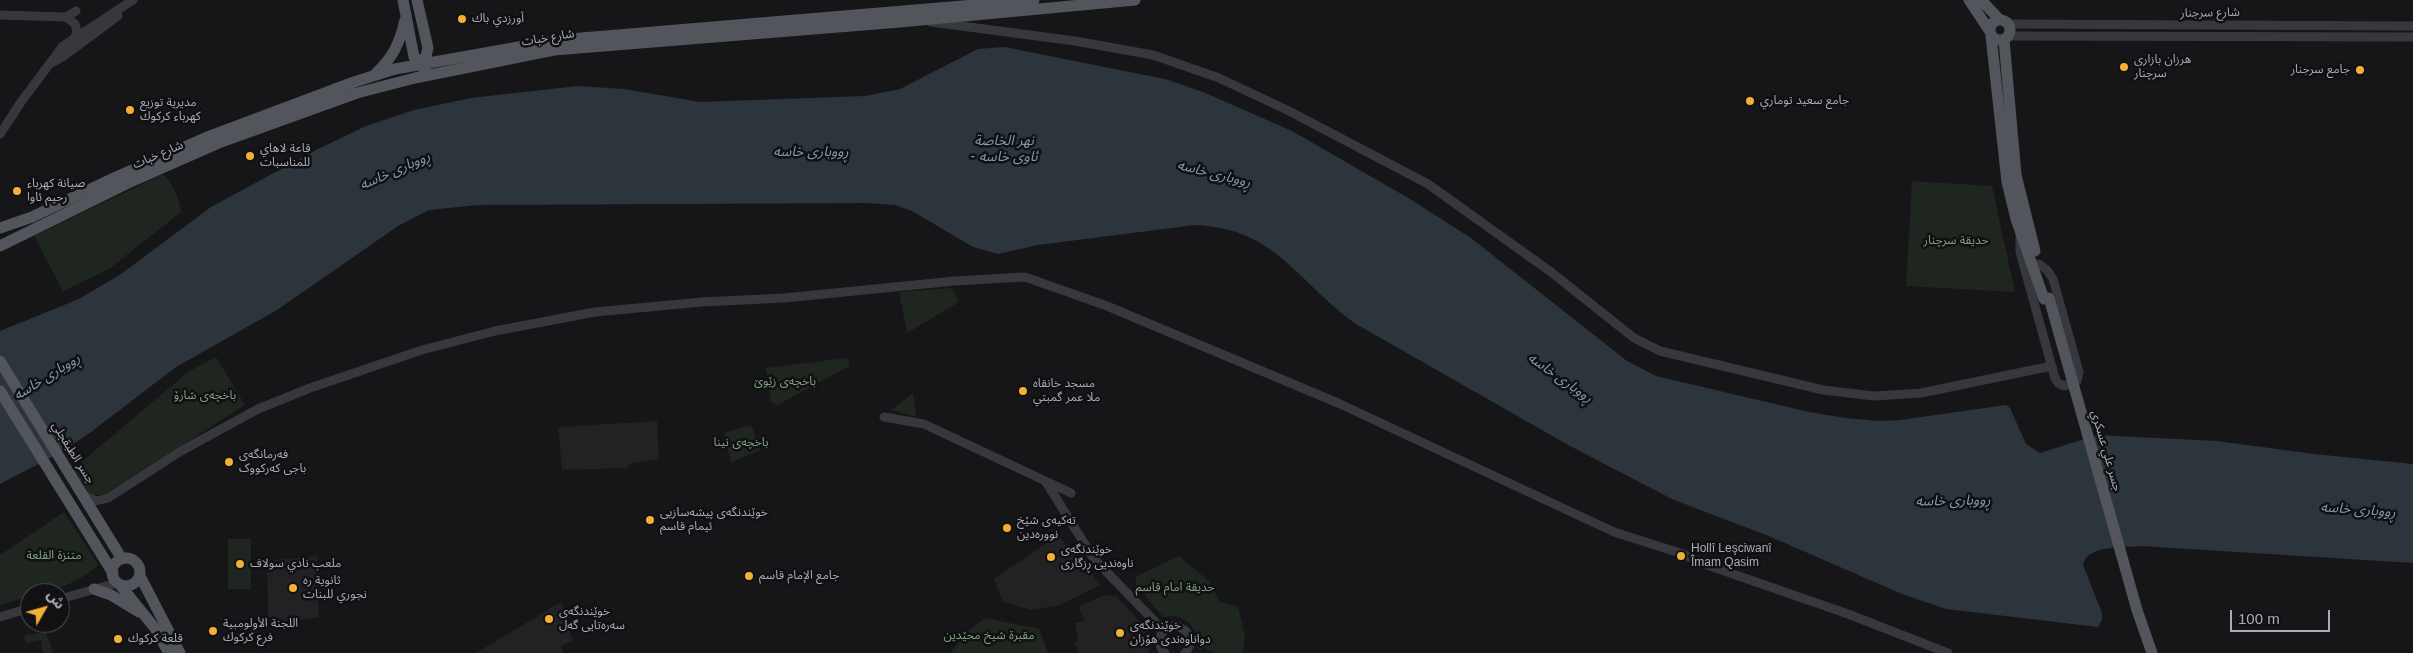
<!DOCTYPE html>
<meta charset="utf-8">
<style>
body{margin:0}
#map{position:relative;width:2413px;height:653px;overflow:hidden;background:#161618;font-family:Helvetica,"Noto Sans Arabic",sans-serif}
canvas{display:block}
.north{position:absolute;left:20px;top:583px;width:50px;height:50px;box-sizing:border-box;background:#111113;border:1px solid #4d4f55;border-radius:50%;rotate:52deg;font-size:14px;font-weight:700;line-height:20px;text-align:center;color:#a8adb8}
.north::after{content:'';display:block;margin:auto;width:18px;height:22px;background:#f2b134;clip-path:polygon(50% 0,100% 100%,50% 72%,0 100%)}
.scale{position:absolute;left:2230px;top:610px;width:100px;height:22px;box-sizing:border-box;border:2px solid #a8adb8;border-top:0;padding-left:6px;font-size:15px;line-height:18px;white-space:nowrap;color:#a8adb8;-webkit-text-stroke:4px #111113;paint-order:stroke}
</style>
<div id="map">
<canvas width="2413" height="653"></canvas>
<div class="north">ش</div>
<div class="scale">100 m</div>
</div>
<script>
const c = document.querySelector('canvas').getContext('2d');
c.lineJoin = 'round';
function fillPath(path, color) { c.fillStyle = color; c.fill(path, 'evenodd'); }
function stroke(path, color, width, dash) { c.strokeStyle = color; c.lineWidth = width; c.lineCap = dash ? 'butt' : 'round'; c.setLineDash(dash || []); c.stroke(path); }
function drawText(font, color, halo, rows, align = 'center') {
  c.font = font + ' Helvetica,"Noto Sans Arabic",sans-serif'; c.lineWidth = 5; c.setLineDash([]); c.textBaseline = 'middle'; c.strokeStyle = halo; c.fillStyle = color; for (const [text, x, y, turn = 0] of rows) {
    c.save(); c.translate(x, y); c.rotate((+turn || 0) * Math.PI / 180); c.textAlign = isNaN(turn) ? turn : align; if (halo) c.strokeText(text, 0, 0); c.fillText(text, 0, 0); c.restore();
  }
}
const built = new Path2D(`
 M 657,421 L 659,459 L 629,464 L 628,468 L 562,470 L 558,427 Z
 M 1058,535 L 1100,584 L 1098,586 L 1060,605 L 1031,610 L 1003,602 L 994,579 Z
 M 317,556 L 319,617 L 276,623 L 268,615 L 267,561 Z
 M 1104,595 L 1116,596 L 1151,633 L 1148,643 L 1149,653 L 1078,653 L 1075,642 L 1078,641 L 1075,623 L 1085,621 L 1078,607 Z
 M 561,602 L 573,641 L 561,646 L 563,653 L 476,653 Z`);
const green = new Path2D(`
 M 163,174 C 175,186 178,196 181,212 L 109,269 L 63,291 L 34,236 Z
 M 1912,181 L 1992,186 L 2015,292 L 1906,286 Z
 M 952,288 L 959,302 L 907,333 L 899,292 Z
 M 216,357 L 245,405 L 105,494 C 86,498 80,484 72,470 L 188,372 Z
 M 845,358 L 849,361 L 849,366 L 778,405 L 771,402 L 766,368 Z
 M 913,393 L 916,417 L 891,410 Z
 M 751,425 L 761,450 L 731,462 L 724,433 Z
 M 64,512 L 98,564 L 97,567 C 78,581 55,593 30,593 L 30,596 L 0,605 L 0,555 Z
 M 228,539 L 251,539 L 251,589 L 228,589 Z
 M 1179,556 L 1210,582 L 1219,601 L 1238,607 L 1245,636 L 1243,653 L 1215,653 L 1204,648 L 1200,650 L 1197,648 C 1200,627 1183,612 1163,617 L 1136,585 L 1136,578 L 1139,575 Z
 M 985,618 L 1039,629 L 1048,653 L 950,653 L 969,630 Z
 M 46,632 L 53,653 L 43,653 L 41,640 L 26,643 L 24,635 Z`);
const water = new Path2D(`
 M 1004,47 L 1165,79 L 1203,92 L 1292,131 L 1410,199 L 1471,238 L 1627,361 L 1656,376 L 1809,412 L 1845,418 L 1878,421 L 1900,420 L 2006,405 L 2010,408 L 2026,444 L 2040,453 L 2097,435 L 2217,441 L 2314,454 L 2413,464 L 2413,563 L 2141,546 C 2125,548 2087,544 2083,565 L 2102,613 L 2102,620 L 2098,627 L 1946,609 L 1902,594 L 1771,537 L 1672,499 L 1570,446 L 1356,324 C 1298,283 1276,228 1195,225 L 1038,245 L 998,254 L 973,247 L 912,211 L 895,205 L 866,203 L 478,205 L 429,210 L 398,226 L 277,310 L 176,367 L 91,432 L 61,452 L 0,484 L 0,331 L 79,299 L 121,274 L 211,207 L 316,150 L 366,126 L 414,110 L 471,98 L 578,86 L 624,89 L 700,102 L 865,96 L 900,89 L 978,49 Z`);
const minor = new Path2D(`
 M 0,15 L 66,17 L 76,11
 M 66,17 L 75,24 L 77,32 L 74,39
 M 931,22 L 1075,41 L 1153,55 L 1219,78 L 1289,111 L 1428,184 L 1551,272 L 1634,338 L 1660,351 L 1823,390 L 1874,396 L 1921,393 L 2052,366
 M 2008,24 L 2413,26
 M 2009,36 L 2413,37
 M 53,62 L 64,56 L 118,16
 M 0,134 L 21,102 L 63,46 L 133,0
 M 2020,232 L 2020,252 L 2055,378 L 2058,383 L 2064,386 L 2077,381 L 2079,372 L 2053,279 L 2047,270 L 2039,264
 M 884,417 L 924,424 L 1071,493
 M 1046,482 L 1094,559 L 1164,631
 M 84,495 L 96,501 L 108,498 L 181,451 L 258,409 L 310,388 L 422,350 L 495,331 L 595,312 L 702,302 L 784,298 L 955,281 L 1025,277 L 1107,306 L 1338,403 L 1614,532 L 1680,553 L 1710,566 L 1848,614 L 1948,653
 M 60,599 L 117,583
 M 0,617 L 30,608
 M 1165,653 C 1161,649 1159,644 1160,638 C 1165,614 1204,631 1185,653`);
const major = new Path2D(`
 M 403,0 L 414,57 L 427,65
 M 417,0 L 428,48 L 423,68
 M 1969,0 L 1989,30
 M 1981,0 L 2000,20
 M1990 30a10 10 0 1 1 20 0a10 10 0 1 1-20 0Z
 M 1991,36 L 2007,182 L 2016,219 L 2044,299
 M 2004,40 L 2016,175 L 2035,251
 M 376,73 C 393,58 400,42 405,20
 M 0,228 L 32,217 L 116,177 L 205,138 L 354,82 L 395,69 L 558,40 L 1034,0
 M 0,246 L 128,183 L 221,142 L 357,93 L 415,78 L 554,50 L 900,22 L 1135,0
 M 0,361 L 122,559
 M 0,391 L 113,573
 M112 572a14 14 0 1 1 28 0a14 14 0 1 1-28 0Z
 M 140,576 L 180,653
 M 120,585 L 154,627 L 169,653
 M 94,589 L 111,595 L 139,612
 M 2137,610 L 2152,653`);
const majorBridge = new Path2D(`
 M 2049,298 L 2137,610`);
const markers = [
 [462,19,5,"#f2b134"],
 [2124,67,5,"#f2b134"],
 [2360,70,5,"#f2b134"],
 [1750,101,5,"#f2b134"],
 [130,110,5,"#f2b134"],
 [250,156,5,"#f2b134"],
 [17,191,5,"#f2b134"],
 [1023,391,5,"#f2b134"],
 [229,462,5,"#f2b134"],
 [650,520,5,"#f2b134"],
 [1007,528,5,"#f2b134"],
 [1681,556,5,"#f2b134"],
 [1051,557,5,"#f2b134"],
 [240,564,5,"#f2b134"],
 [749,576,5,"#f2b134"],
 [293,588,5,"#f2b134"],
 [549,619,5,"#f2b134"],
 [213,631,5,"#f2b134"],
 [1120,633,5,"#f2b134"],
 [118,639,5,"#f2b134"]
];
const streetNames = [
 ["شارع سرجنار",2210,13,-1],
 ["شارع خبات",548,38,-9],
 ["شارع خبات",158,155,-23],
 ["جسر علي عسكري",2106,451,74],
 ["جسر الطبقجلي",73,453,58]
];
const poiNames = [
 ["أورزدي باك",472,19],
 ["هرزان بازاری",2134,60],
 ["سرچنار",2134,74],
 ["جامع سرجنار",2350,70,"right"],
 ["جامع سعيد توماري",1760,101],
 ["مديرية توزيع",140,103],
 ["كهرباء كركوك",140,117],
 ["قاعة لاهاي",260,149],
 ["للمناسبات",260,163],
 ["صيانة كهرباء",27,184],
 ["رحيم ئاوا",27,198],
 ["مسجد خانقاه",1033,384],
 ["ملا عمر گمبتي",1033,398],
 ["فەرمانگەی",239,455],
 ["باجی کەرکووک",239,469],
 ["خوێندنگەی پیشەسازیی",660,513],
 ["ئیمام قاسم",660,527],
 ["تەکیەی شێخ",1017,521],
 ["نوورەدین",1017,535],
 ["Hollî Leşciwanî",1691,549],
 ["Îmam Qasim",1691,563],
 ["خوێندنگەی",1061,550],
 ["ناوەندیی ڕزگاری",1061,564],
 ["ملعب نادي سولاف",250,564],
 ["جامع الإمام قاسم",759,576],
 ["ثانوية ره",303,581],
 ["نجوري للبنات",303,595],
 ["خوێندنگەی",559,612],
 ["سەرەتایی گەل",559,626],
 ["اللجنة الأولومبية",223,624],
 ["فرع كركوك",223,638],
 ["خوێندنگەی",1130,626],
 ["دواناوەندی هۆزان",1130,640],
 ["قلعة كركوك",128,639]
];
const parkNames = [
 ["حديقة سرچنار",1956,241],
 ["باخچەی زێوێ",785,382],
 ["باخچەی شارۆ",205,396],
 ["باخچەی نینا",741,443],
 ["متنزة القلعة",54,556],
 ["حديقة امام قاسم",1175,588],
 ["مقبرة شيخ محێدین",989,636]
];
const waterNames = [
 ["نهر الخاصة",1004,141],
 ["- ئاوی خاسە",1004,157],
 ["ڕووباری خاسە",811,152],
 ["ڕووباری خاسە",395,171,-24],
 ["ڕووباری خاسە",1214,174,14],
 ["ڕووباری خاسە",47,377,-32],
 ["ڕووباری خاسە",1560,378,35],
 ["ڕووباری خاسە",1953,501,-1],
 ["ڕووباری خاسە",2358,510,4]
];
fillPath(built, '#222225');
fillPath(green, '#1e261f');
fillPath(water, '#2c353c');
stroke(minor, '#37383d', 9);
stroke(major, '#53555c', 11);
stroke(majorBridge, '#53555c', 11);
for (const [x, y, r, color] of markers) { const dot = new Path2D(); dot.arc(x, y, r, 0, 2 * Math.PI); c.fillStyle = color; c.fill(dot); stroke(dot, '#111113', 2); }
drawText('12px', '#a8adb8', '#111113', streetNames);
drawText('12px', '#a8adb8', '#111113', poiNames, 'left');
drawText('12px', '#7fa381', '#111113', parkNames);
drawText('italic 14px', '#7f9bb3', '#111113', waterNames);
</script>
